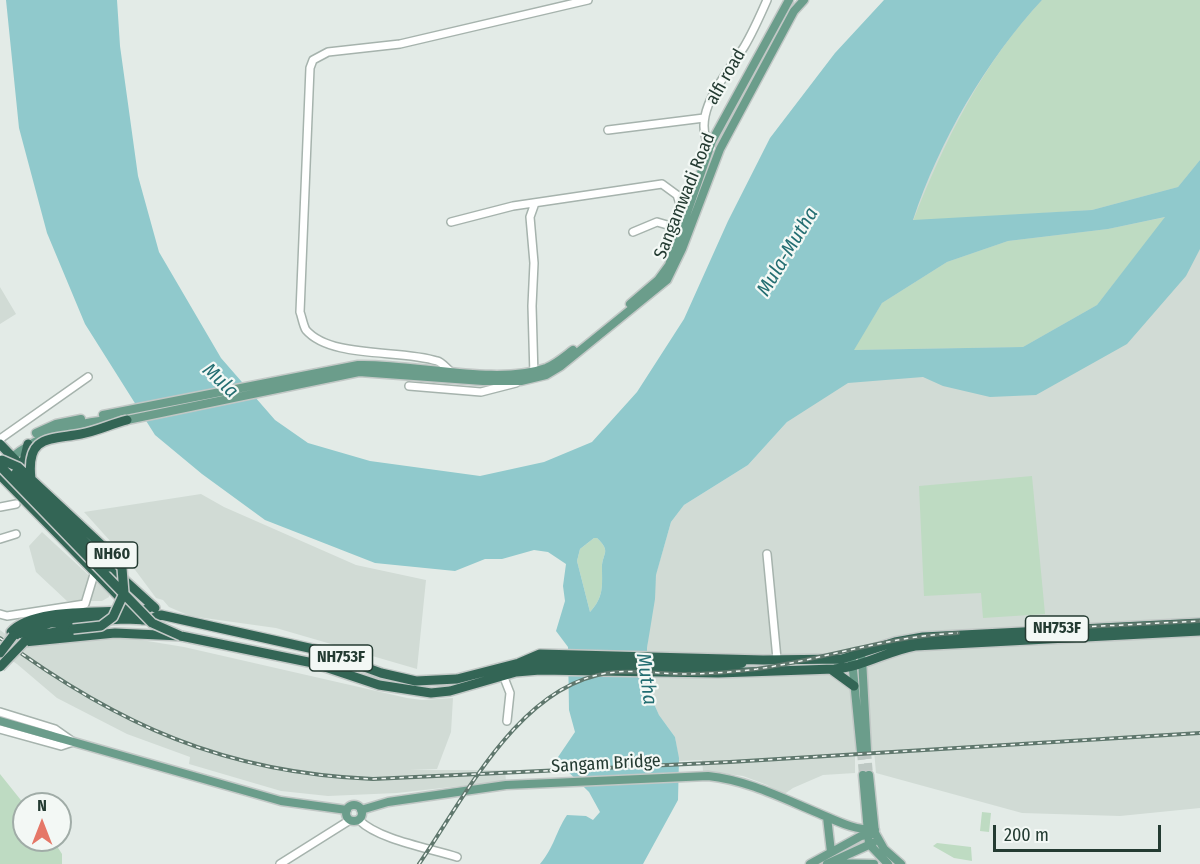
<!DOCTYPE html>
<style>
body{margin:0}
#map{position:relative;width:1200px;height:864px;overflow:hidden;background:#e3ebe7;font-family:"Fira Sans Condensed",sans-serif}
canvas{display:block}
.north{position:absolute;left:12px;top:792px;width:60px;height:60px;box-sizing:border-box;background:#f3f8f5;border:2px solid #a0aca7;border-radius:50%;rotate:0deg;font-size:16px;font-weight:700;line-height:24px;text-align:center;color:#243b32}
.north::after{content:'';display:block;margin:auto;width:21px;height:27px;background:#e57767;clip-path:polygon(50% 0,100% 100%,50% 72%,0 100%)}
.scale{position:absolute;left:993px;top:825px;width:168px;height:27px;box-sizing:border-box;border:3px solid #243b32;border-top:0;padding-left:8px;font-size:18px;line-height:21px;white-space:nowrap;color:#243b32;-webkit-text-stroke:4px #f3f8f5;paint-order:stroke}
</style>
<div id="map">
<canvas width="1200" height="864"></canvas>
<div class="north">N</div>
<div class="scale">200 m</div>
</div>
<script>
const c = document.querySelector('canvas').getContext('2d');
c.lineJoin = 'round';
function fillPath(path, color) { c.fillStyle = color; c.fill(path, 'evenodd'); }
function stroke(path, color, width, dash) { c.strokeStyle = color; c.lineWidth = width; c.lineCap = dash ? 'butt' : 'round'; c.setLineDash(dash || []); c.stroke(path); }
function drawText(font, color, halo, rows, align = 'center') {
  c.font = font + ' "Fira Sans Condensed",sans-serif'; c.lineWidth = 4.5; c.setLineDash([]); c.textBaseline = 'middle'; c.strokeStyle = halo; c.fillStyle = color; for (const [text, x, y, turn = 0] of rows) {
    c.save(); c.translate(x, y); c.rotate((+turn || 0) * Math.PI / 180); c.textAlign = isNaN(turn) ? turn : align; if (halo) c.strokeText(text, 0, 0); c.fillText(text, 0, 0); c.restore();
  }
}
const built = new Path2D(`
 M 1024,0 L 1200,0 L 1200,808 L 1120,816 L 1022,813 L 876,773 L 874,750 L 855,750 L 855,773 L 823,775 L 793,788 L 783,795 L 767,785 L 743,776 L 703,771 L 702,760 L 679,761 L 675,737 L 659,715 L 647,688 L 647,648 L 656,574 L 671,522 L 684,505 L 748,465 L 787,422 Z
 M 0,287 L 16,314 L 0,324 Z
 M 201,494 L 224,507 L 356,565 L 426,580 L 417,669 L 276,628 L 190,616 L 169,607 L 163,600 L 156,598 L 130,563 L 84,512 Z
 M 42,532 L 109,594 L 109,597 L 102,601 L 67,601 L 36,572 L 29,546 Z
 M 0,630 L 22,646 L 117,636 L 184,647 L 407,698 L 422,700 L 453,698 L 451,732 L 437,769 L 409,770 L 505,770 L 506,781 L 397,793 L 328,796 L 281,791 L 189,764 L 190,757 L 127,734 L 57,698 L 17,664 L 0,653 Z`);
const green = new Path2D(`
 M 1042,0 L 1200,0 L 1200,160 L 1178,187 L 1092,210 L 913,221 C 945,140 982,64 1042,0 Z
 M 1166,217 L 1097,305 L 1023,347 L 853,350 L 882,303 L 947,262 L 1008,241 L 1108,229 Z
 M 1032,476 L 1045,614 L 983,618 L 981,593 L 924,596 L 919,486 Z
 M 594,538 L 597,538 C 612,552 602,553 602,568 C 602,586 604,597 590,612 L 577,561 L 580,549 Z
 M 0,774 L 24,804 L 24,840 L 53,840 L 62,854 L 62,864 L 0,864 Z
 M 982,812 L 991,813 L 989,832 L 980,831 Z
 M 937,843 L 971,847 L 972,861 L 954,858 L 933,846 Z`);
const water = new Path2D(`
 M 6,0 L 117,0 L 120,46 L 138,176 L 159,252 L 221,358 L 275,420 L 308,443 L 370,461 L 480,476 L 544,462 L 592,442 L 637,392 L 684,319 L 728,221 L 770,138 L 835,53 L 884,0 L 1042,0 C 986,60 939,142 913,220 L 1092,210 L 1178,187 L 1200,160 L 1200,249 L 1186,276 L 1127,344 L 1036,395 L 990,397 L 943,386 L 923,377 L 848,383 L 787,422 L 748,465 L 684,505 L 671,522 L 656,575 L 655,599 L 647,648 L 647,688 L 659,715 L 675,737 L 679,758 L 678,800 L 643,864 L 540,864 C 555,846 555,833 567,815 L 586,816 L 593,820 L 600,812 L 589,792 L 556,760 L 575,732 L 569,710 L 568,647 L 556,631 L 565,601 L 563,586 L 566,564 L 548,552 L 534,550 L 502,559 L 485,559 L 455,571 L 375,563 L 265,520 L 202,474 L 155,435 L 85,324 L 47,233 L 19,128 ZM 1165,217 L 1097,305 L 1023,347 L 854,350 L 882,303 L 947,262 L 1008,241 L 1108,229 ZM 594,538 L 597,538 C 612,552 602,553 602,568 C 602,586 604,597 590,612 L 577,561 L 580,549 Z`);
const majorTunnel = new Path2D(`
 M 867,751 L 869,775
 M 861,752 L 863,775`);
const minor = new Path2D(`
 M 608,130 L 704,118
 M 711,148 C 688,116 727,74 744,47 C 753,32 760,16 767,0
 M 451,222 L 513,206 L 662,184 L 677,195 L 685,219
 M 633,232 L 657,222 L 681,229
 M 451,372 C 446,368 442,362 437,361 C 401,349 331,359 306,330 C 303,325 302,317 300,312 L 310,68 L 313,60 L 328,52 L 400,44 L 588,0
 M 534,376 L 532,306 L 534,263 L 530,217 L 535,203
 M 409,386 L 481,392 L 516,383
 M 0,439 L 88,377
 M 0,507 L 16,504
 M 0,539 L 16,534
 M 767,554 L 777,659
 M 0,614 L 7,616 L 85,604 L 95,571
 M 503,675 L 510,693 L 507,721
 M 0,712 L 55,729 L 72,741
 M 0,729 L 61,746 L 73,742
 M 359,820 C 379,840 429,848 457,857
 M 280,864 L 350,820`);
const major = new Path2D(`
 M 630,304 L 658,280 L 669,265 L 712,141 L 789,0
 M 103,415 L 358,365 C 413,363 497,386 546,368 C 556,364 565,356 573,350
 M 36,433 L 56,424 L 81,419
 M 7,461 C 41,433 83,418 127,420 L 359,372 L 483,381 L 521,381 L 546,375 L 561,366 L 667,280 L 682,249 L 720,149 L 794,11 L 804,0
 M 862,659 L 867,751
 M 852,660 L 861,752
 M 0,721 L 281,801 L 347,810
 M 863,775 L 869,844 L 888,864
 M 869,775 L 875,833 L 884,849 L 901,864
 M346 813a8 8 0 1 1 16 0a8 8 0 1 1-16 0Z
 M 361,810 L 388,802 L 506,785 L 708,776 C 747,780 782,798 818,813 C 837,821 853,830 875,830
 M 827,817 L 831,852
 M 832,863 L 874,864
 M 810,864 L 861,836 L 872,834
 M 827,864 L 873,843`);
const highway = new Path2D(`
 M 0,444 L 25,470
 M 25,470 L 24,461 L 28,444
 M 0,475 L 142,620
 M 110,567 L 155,608
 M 125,619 L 148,620 L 161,615 L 318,650 L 381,673 L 416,681 L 457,679 L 519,663 L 541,662 L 718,665 L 742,663
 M 11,632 C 32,609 94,613 124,611 L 132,614
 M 13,636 L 50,623 L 125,619 L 153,606
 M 24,642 L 115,633 L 181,636 L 313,663 L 379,685 L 431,693 L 450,691 L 516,672 L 540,670 L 718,673 L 834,669 C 863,667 887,651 915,646 L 1200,631
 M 24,642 L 33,636 L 73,629
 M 519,663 L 540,654 L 763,660 L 842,659 L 895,642 L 923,637 L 1200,623
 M 832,670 L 854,686`);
const rail = new Path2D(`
 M 1083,627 L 1200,621
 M 0,638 C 118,725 225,773 373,779 L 730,762 L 1200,733
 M 419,864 C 465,797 519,686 608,673 C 633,669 659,674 685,674 C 709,674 733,672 757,669 C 825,659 889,636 958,633`);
const highwayBridge = new Path2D(`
 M 2,460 L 18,467 L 108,551 L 122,568 L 124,593 L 113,617 L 101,626 L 73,629
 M 0,466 L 152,623 L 181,636
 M 16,473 L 110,567
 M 31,479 C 26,435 49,440 81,434 C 97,431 111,424 127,420
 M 0,653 L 13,636
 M 0,667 L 24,642`);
const shields = [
 [112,555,51],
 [1057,629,63],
 [341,658,63]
];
const shieldNames = [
 ["NH60",112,555],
 ["NH753F",1057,629],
 ["NH753F",341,658]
];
const streetNames = [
 ["alfi road",726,77,-60],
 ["Sangamwadi Road",685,196,-68],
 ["Sangam Bridge",606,764,-3]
];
const waterNames = [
 ["Mula-Mutha",788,252,-59],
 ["Mula",220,381,43],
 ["Mutha",646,679,82]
];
fillPath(built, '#d1dbd5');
fillPath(green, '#bedbc2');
fillPath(water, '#90c9cc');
stroke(majorTunnel, '#bdc8c3', 8, [8, 4]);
stroke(minor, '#a6b3ad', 10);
stroke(major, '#c2c8c6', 11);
stroke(highway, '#c2c8c6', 12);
stroke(minor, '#fff', 7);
stroke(major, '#6b9d8b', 8);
stroke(highway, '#336555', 9);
stroke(rail, '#5f776d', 4);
stroke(rail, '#f3f8f5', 1.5, [4.5]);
stroke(highwayBridge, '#c2c8c6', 12, []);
stroke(highwayBridge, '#336555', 9);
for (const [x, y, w] of shields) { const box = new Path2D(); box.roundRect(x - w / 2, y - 13, w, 26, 4.5); c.fillStyle = '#f3f8f5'; c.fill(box); stroke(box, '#243b32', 1.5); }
drawText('bold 16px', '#243b32', null, shieldNames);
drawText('18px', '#243b32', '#f3f8f5', streetNames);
drawText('italic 20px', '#246e72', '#f3f8f5', waterNames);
</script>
